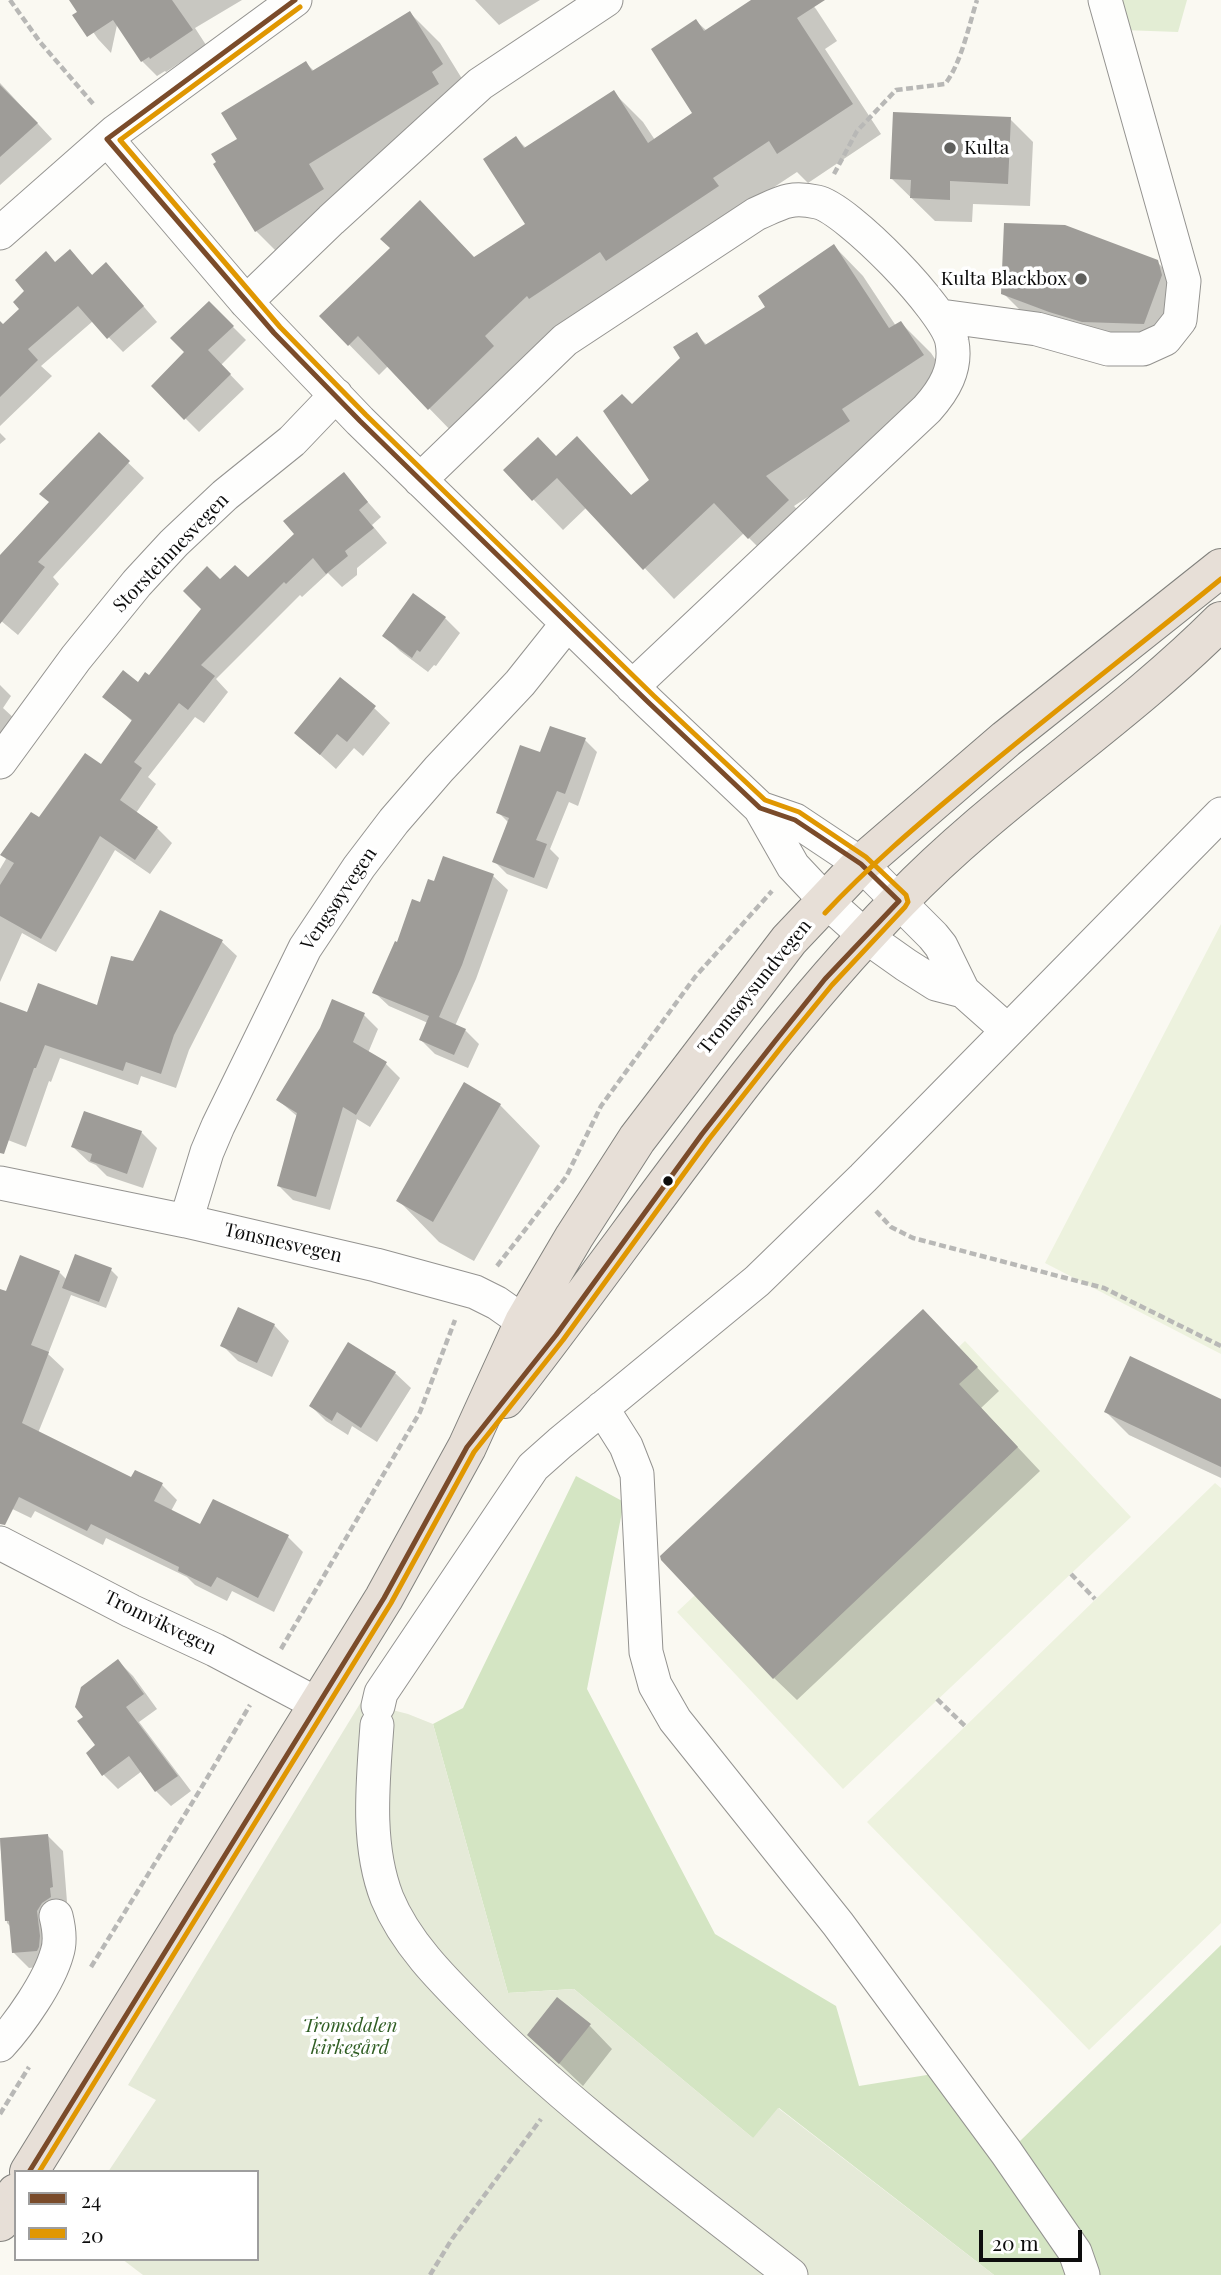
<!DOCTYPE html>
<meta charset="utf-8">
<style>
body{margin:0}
#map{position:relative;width:1221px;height:2275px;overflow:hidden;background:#faf9f2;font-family:"Playfair Display",serif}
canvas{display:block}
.legend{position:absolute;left:14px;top:2170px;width:245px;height:91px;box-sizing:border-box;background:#fff;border:2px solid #9e9e9e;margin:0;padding:9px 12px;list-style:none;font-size:21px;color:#0d0d0d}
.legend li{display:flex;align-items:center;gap:14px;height:35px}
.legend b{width:35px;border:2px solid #9e9e9e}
.scale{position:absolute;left:979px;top:2230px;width:103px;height:32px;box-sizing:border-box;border:4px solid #0d0d0d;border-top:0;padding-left:9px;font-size:21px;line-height:24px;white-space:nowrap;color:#0d0d0d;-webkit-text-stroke:5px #fff;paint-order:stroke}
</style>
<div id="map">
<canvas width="1221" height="2275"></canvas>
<ul class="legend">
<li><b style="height:9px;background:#7a4b2a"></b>24</li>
<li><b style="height:9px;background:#e09701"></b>20</li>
</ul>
<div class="scale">20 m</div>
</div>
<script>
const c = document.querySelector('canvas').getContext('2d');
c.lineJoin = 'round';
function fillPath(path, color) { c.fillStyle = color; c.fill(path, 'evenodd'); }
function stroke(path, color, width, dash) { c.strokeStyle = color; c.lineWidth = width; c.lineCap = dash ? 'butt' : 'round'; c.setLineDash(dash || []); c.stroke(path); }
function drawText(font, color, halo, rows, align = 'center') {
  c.font = font + ' "Playfair Display",serif'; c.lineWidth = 7; c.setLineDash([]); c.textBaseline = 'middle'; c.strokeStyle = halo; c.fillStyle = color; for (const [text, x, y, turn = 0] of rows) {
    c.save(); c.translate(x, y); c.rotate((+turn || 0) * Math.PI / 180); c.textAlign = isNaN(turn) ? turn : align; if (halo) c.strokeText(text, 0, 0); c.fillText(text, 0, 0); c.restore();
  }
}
const green = new Path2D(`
 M 1114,0 L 1187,0 L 1178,32 L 1123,30 Z`);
const forest = new Path2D(`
 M 576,1476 L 624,1502 L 587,1689 L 715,1934 L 836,2006 L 859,2086 L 933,2074 L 1020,2141 L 1221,1945 L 1221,2275 L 994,2275 L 779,2108 L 754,2139 L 574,1989 L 508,1993 L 433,1724 L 463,1708 Z`);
const cemetery = new Path2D(`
 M 361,1702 L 408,1714 L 433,1724 L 508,1993 L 574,1989 L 753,2138 L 778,2108 L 994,2275 L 143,2275 L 122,2259 L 257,2259 L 257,2172 L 108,2172 L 156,2100 L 128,2085 Z`);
const pitch = new Path2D(`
 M 1221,924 L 1221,1354 L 1045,1263 Z
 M 965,1341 L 1131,1517 L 843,1789 L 677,1612 Z
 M 1215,1483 L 1221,1488 L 1221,1923 L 1089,2050 L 867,1822 Z`);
const shadow = new Path2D(`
 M 71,0 L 242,0 L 195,28 L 206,45 L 166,72 L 165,71 L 157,76 L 142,61 L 117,25 L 111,53 L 98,39 Z
 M 475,0 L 540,0 L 499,25 Z
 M 754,0 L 808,0 L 816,9 L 837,41 L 825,49 L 881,134 L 808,183 L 797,172 L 560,328 L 557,325 L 514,367 L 458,438 L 388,366 L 379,375 L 321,316 L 475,259 L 528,224 L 516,138 L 527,149 L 613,92 L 643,122 L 655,140 L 695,114 L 696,21 L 707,31 Z
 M 410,13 L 440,43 L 472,95 L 286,261 L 256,231 L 240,139 L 306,63 L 314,71 Z
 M 0,83 L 52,139 L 0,185 Z
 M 1010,119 L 1033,142 L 1030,206 L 973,204 L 972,222 L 935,221 L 891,178 Z
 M 834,246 L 863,276 L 896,326 L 901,323 L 931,353 L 953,386 L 878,451 L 794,506 L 817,531 L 778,567 L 744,533 L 674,599 L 587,507 L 563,530 L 505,470 L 556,458 L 577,438 L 632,496 L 652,481 L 632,406 L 683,359 L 696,334 L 708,346 L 767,307 Z
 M 70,251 L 93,276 L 121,280 L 157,322 L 123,352 L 93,321 L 41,366 L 52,376 L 0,426 L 0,330 L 22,309 L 56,263 Z
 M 1157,262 L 1187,292 L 1191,306 L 1174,353 L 1113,351 L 1033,323 L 1003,293 Z
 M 209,303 L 246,340 L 221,365 L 244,389 L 199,432 L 153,386 L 186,352 Z
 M 0,433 L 6,439 L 0,444 Z
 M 99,435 L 144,478 L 53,577 L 59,584 L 18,635 L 0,620 L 0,558 L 51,503 Z
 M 344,475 L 381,517 L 372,525 L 387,543 L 357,568 L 357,575 L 342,587 L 328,573 L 302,597 L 300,595 L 216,679 L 228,692 L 204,723 L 195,717 L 148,777 L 156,784 L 136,813 L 157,828 L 172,843 L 150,874 L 115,850 L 56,952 L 22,933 L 0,982 L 0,869 L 6,859 L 3,855 L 39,820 L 101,767 L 133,722 L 105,697 L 138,684 L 149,677 L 203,608 L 220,582 L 248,580 L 296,534 Z
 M 445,618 L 460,633 L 436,666 L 434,665 L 428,672 L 400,651 L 384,635 Z
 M 0,685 L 11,696 L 3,708 L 16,720 L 0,745 Z
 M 374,708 L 390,723 L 363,756 L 354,748 L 336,769 L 296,733 Z
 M 585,740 L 597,752 L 578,806 L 569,802 L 550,849 L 559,858 L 547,889 L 507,874 L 494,861 L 509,823 L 498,812 L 541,754 Z
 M 493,876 L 508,890 L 476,979 L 455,1026 L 465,1030 L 479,1044 L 468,1068 L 435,1054 L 421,1040 L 428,1023 L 389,1006 L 374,992 L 398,944 L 435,883 Z
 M 222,942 L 237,956 L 189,1050 L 176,1088 L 141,1076 L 138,1085 L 60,1058 L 51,1082 L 49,1081 L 26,1147 L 0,1137 L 0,1003 L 28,1014 L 98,1008 L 134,963 Z
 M 364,1015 L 378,1029 L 368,1053 L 386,1064 L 400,1078 L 370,1127 L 357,1119 L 330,1210 L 293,1200 L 279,1186 L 298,1117 L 278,1100 Z
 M 500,1105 L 540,1146 L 474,1261 L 439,1242 L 399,1201 Z
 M 141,1132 L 157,1148 L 143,1188 L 107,1176 L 96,1165 L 89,1162 L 73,1147 Z
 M 111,1270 L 118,1277 L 106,1308 L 71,1295 L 48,1354 L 64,1369 L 38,1433 L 132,1479 L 162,1485 L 177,1500 L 171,1511 L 201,1526 L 288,1537 L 303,1552 L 274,1612 L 232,1591 L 227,1601 L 195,1585 L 187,1577 L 106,1538 L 103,1545 L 35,1511 L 31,1518 L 0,1503 L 0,1291 L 7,1293 L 59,1272 L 67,1280 Z
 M 274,1325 L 289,1341 L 272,1377 L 238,1361 L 222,1345 Z
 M 946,1334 L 999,1391 L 981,1408 L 1040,1471 L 797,1700 L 774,1678 Z
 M 395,1373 L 411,1388 L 377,1442 L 352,1426 L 348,1435 L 326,1421 L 311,1406 Z
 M 1221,1400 L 1221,1478 L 1129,1435 L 1106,1412 Z
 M 118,1661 L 133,1676 L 157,1709 L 139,1722 L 191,1791 L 171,1806 L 156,1791 L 142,1771 L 118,1789 L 104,1775 L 98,1746 L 85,1718 Z
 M 48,1836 L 63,1851 L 67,1902 L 65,1902 L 66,1913 L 53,1965 L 29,1968 L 13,1952 L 11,1927 L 7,1923 L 0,1840 Z
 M 590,2026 L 612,2049 L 583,2086 L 529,2035 Z`);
const building = new Path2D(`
 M 69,0 L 172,0 L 193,30 L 150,59 L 149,57 L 141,62 L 113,20 L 87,37 L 72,15 L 77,12 Z
 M 751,0 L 825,0 L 797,18 L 853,104 L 777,154 L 769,141 L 713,178 L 719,186 L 606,261 L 600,252 L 529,299 L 527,296 L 485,336 L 494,346 L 428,410 L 358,336 L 348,346 L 319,316 L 390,248 L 380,239 L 420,200 L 474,257 L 525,224 L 483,159 L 516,136 L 524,148 L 614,90 L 648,143 L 692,113 L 651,49 L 696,19 L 704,31 Z
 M 410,11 L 443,64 L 432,72 L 439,84 L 309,164 L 324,189 L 255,232 L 213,164 L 216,162 L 211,154 L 237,139 L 221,113 L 306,61 L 312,71 Z
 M 0,85 L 38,123 L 0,157 Z
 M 893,112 L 1011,117 L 1008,184 L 950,181 L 950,200 L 910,198 L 911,180 L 890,179 Z
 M 1004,223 L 1065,225 L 1158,260 L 1162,275 L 1144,324 L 1082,322 L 1049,312 L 1001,294 Z
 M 834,244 L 889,328 L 901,321 L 924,355 L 842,409 L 850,421 L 766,476 L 789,500 L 748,539 L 714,503 L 643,570 L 557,478 L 532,501 L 503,470 L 538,437 L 556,456 L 577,436 L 631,495 L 649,480 L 603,411 L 622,394 L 632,404 L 680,358 L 673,347 L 697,332 L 705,345 L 765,307 L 758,296 Z
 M 70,249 L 92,275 L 106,262 L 144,306 L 107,339 L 78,306 L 28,349 L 38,360 L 0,397 L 0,321 L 3,324 L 19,309 L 13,302 L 24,291 L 15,280 L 46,251 L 55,262 Z
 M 209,301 L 234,326 L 208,350 L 231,374 L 184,420 L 151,386 L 184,352 L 170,338 Z
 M 99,432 L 130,461 L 38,562 L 45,567 L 0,624 L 0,555 L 49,502 L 39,494 Z
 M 344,472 L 368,502 L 359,510 L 374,528 L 345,551 L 348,556 L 326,574 L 313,558 L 286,584 L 284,582 L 201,665 L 215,676 L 188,710 L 179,703 L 134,762 L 142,768 L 120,800 L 158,827 L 135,860 L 100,836 L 41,939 L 0,916 L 0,885 L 14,863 L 0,855 L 31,812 L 39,817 L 85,753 L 101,764 L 132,720 L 102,697 L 123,670 L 138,682 L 145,672 L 149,675 L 201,609 L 183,591 L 207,566 L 220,579 L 235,565 L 248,577 L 294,534 L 283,521 Z
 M 413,593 L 446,617 L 420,652 L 417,650 L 412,658 L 382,636 Z
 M 340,677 L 376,706 L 347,742 L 337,734 L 320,755 L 294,733 Z
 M 550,726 L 586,738 L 565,794 L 557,791 L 536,840 L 547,844 L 534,878 L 492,862 L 509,818 L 496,813 L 520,745 L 540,752 Z
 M 443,856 L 494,874 L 462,965 L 439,1017 L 466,1029 L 454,1055 L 419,1040 L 429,1016 L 372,993 L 395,941 L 397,942 L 412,899 L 420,902 L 428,879 L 434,881 Z
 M 160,910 L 223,940 L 174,1035 L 161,1074 L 126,1062 L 123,1071 L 45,1045 L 36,1068 L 34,1068 L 4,1154 L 0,1153 L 0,1002 L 27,1012 L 38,983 L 97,1005 L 111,956 L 133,961 Z
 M 332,999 L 365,1013 L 353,1042 L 387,1062 L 356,1115 L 343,1107 L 316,1197 L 277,1186 L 297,1113 L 276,1100 L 320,1028 Z
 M 464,1082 L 501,1104 L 433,1222 L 396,1201 Z
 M 84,1111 L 142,1131 L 127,1174 L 90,1161 L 92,1154 L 71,1147 Z
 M 75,1254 L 112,1268 L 99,1302 L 62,1288 Z
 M 20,1255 L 60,1271 L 31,1345 L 49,1352 L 22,1423 L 131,1477 L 135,1470 L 163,1483 L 154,1501 L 200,1524 L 213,1499 L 289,1535 L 258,1598 L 217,1577 L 211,1587 L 178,1571 L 179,1567 L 91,1524 L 87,1531 L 19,1497 L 5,1525 L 0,1524 L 0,1289 L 6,1291 Z
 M 238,1307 L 275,1324 L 257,1363 L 220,1346 Z
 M 923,1309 L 978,1367 L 959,1384 L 1018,1447 L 773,1679 L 661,1560 L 660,1556 Z
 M 348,1342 L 396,1372 L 361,1428 L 337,1412 L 332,1421 L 309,1406 Z
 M 1130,1356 L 1221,1399 L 1221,1467 L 1104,1412 Z
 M 118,1659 L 144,1694 L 126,1707 L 178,1776 L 155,1792 L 129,1756 L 102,1776 L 86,1753 L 95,1745 L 77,1721 L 83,1717 L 75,1707 L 81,1687 Z
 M 48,1834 L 53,1887 L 50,1888 L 51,1897 L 42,1903 L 37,1911 L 40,1936 L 39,1947 L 37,1951 L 12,1953 L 9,1921 L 5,1921 L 0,1838 Z
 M 557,1997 L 591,2024 L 559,2064 L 527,2035 Z`);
const path = new Path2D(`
 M 10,0 L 40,42 L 95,106
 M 834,174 L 857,131 L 896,90 L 945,84 C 961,64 969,25 977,0
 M 876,1211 L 891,1227 L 913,1238 L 1104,1288 L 1221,1346
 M 497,1266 L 566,1177 L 601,1106 L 695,977 L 772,891
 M 1071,1574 L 1095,1599
 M 281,1649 L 420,1412 L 455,1320
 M 937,1699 L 965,1726
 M 91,1967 L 200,1790 L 250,1705
 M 0,2114 L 29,2067
 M 430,2275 L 452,2239 L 541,2119`);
const minor = new Path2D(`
 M 107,139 L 246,302 L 360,421 L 648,702 L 760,808 L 793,866 L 825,900 L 865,936 L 906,965 L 936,984 L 963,991
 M 0,233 L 116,131 L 295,0
 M 246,302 L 331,220 L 480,84 L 606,0
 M 941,316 L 1037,329 L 1108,349 L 1143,349 L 1165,339 L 1180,320 L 1184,281 L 1105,0
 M 420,480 L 565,340 L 756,214 C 781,203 789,196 817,202 C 847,208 947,311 952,342 C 957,369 944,390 927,409 L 632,687
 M 0,762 L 76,658 L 137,583 L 174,543 L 225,495 L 292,441 L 336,395
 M 760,808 L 795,820 L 861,864 L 933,936 L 941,946 L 963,991 L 1007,1030
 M 0,1183 L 186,1221 L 376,1265 L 475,1292 L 497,1303 L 524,1322 L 549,1332
 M 186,1221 L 207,1152 L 218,1126 L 305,948 L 359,867 L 394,821 L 439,769 L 520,683 L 567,624
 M 602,1408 L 626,1446 L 637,1474 L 646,1652 L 655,1685 L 675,1720 L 838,1924 L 1006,2152 L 1075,2252 L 1083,2275
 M 0,1543 L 131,1611 L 215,1650 L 319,1705
 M 378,1706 L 381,1693 L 533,1467 L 560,1443 L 757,1281 L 863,1178 L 1221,814
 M 377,1725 C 373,1782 366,1844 387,1898 C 405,1942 441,1978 474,2011 C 571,2109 683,2190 791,2275
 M 0,2045 C 20,2023 49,1982 57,1953 C 61,1941 59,1928 56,1916`);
const highway = new Path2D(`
 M 505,1399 C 636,1232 751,1053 899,901 C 998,798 1120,722 1221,621
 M 29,2172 L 384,1598 L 467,1447 L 524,1322 L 574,1237 L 637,1139 L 789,940 L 861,864 L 1006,739 L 1221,568
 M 0,2222 L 16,2193`);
const bus1 = new Path2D(`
 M 107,139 L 274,333 L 360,421 L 648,702 L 760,808 L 795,820 L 861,864 L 899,901
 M 107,139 L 295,0
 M 29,2172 L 384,1598 L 467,1447 L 556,1335 L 702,1134 L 776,1040 L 825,979 L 899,901`);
const bus2 = new Path2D(`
 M 825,913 C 868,867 915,827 963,787 C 1048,716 1135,649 1221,579
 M 39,2172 L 391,1603 L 474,1452 L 563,1340 L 709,1139 L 783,1045 L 832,985 L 905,907 L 908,902 L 906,895 L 866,857 L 799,812 L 765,800 L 654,696 L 366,415 L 280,327 L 120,140 L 300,7`);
const markers = [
 [950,148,7,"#60605d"],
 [1081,279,7,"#60605d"],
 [668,1181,6,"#0d0d0d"]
];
const poiNames = [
 ["Kulta",964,148],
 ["Kulta Blackbox",1067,279,"right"]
];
const streetNames = [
 ["Storsteinnesvegen",171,553,-46],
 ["Vengsøyvegen",339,899,-56],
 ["Tromsøysundvegen",755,987,-51],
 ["Tønsnesvegen",283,1243,13],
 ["Tromvikvegen",160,1623,26]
];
const parkNames = [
 ["Tromsdalen",350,2026],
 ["kirkegård",350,2048]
];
fillPath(green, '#e3edd4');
fillPath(forest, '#d4e5c3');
fillPath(cemetery, '#e5ead8');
fillPath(pitch, '#edf2de');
fillPath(shadow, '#0003');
fillPath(building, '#9e9c98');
stroke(minor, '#949390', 35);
stroke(highway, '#81817d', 40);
stroke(path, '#b8b8b6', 4.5, [7, 3.5]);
stroke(minor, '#fefefd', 33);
stroke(highway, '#e7dfd7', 38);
stroke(bus1, '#7a4b2a', 5);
stroke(bus2, '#e09701', 5);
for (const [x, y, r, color] of markers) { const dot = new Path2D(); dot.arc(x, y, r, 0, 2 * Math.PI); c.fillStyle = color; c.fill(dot); stroke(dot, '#fff', 2.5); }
drawText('19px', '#0d0d0d', '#fff', poiNames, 'left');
drawText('19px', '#0d0d0d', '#fff', streetNames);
drawText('italic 19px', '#305e24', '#fff', parkNames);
</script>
